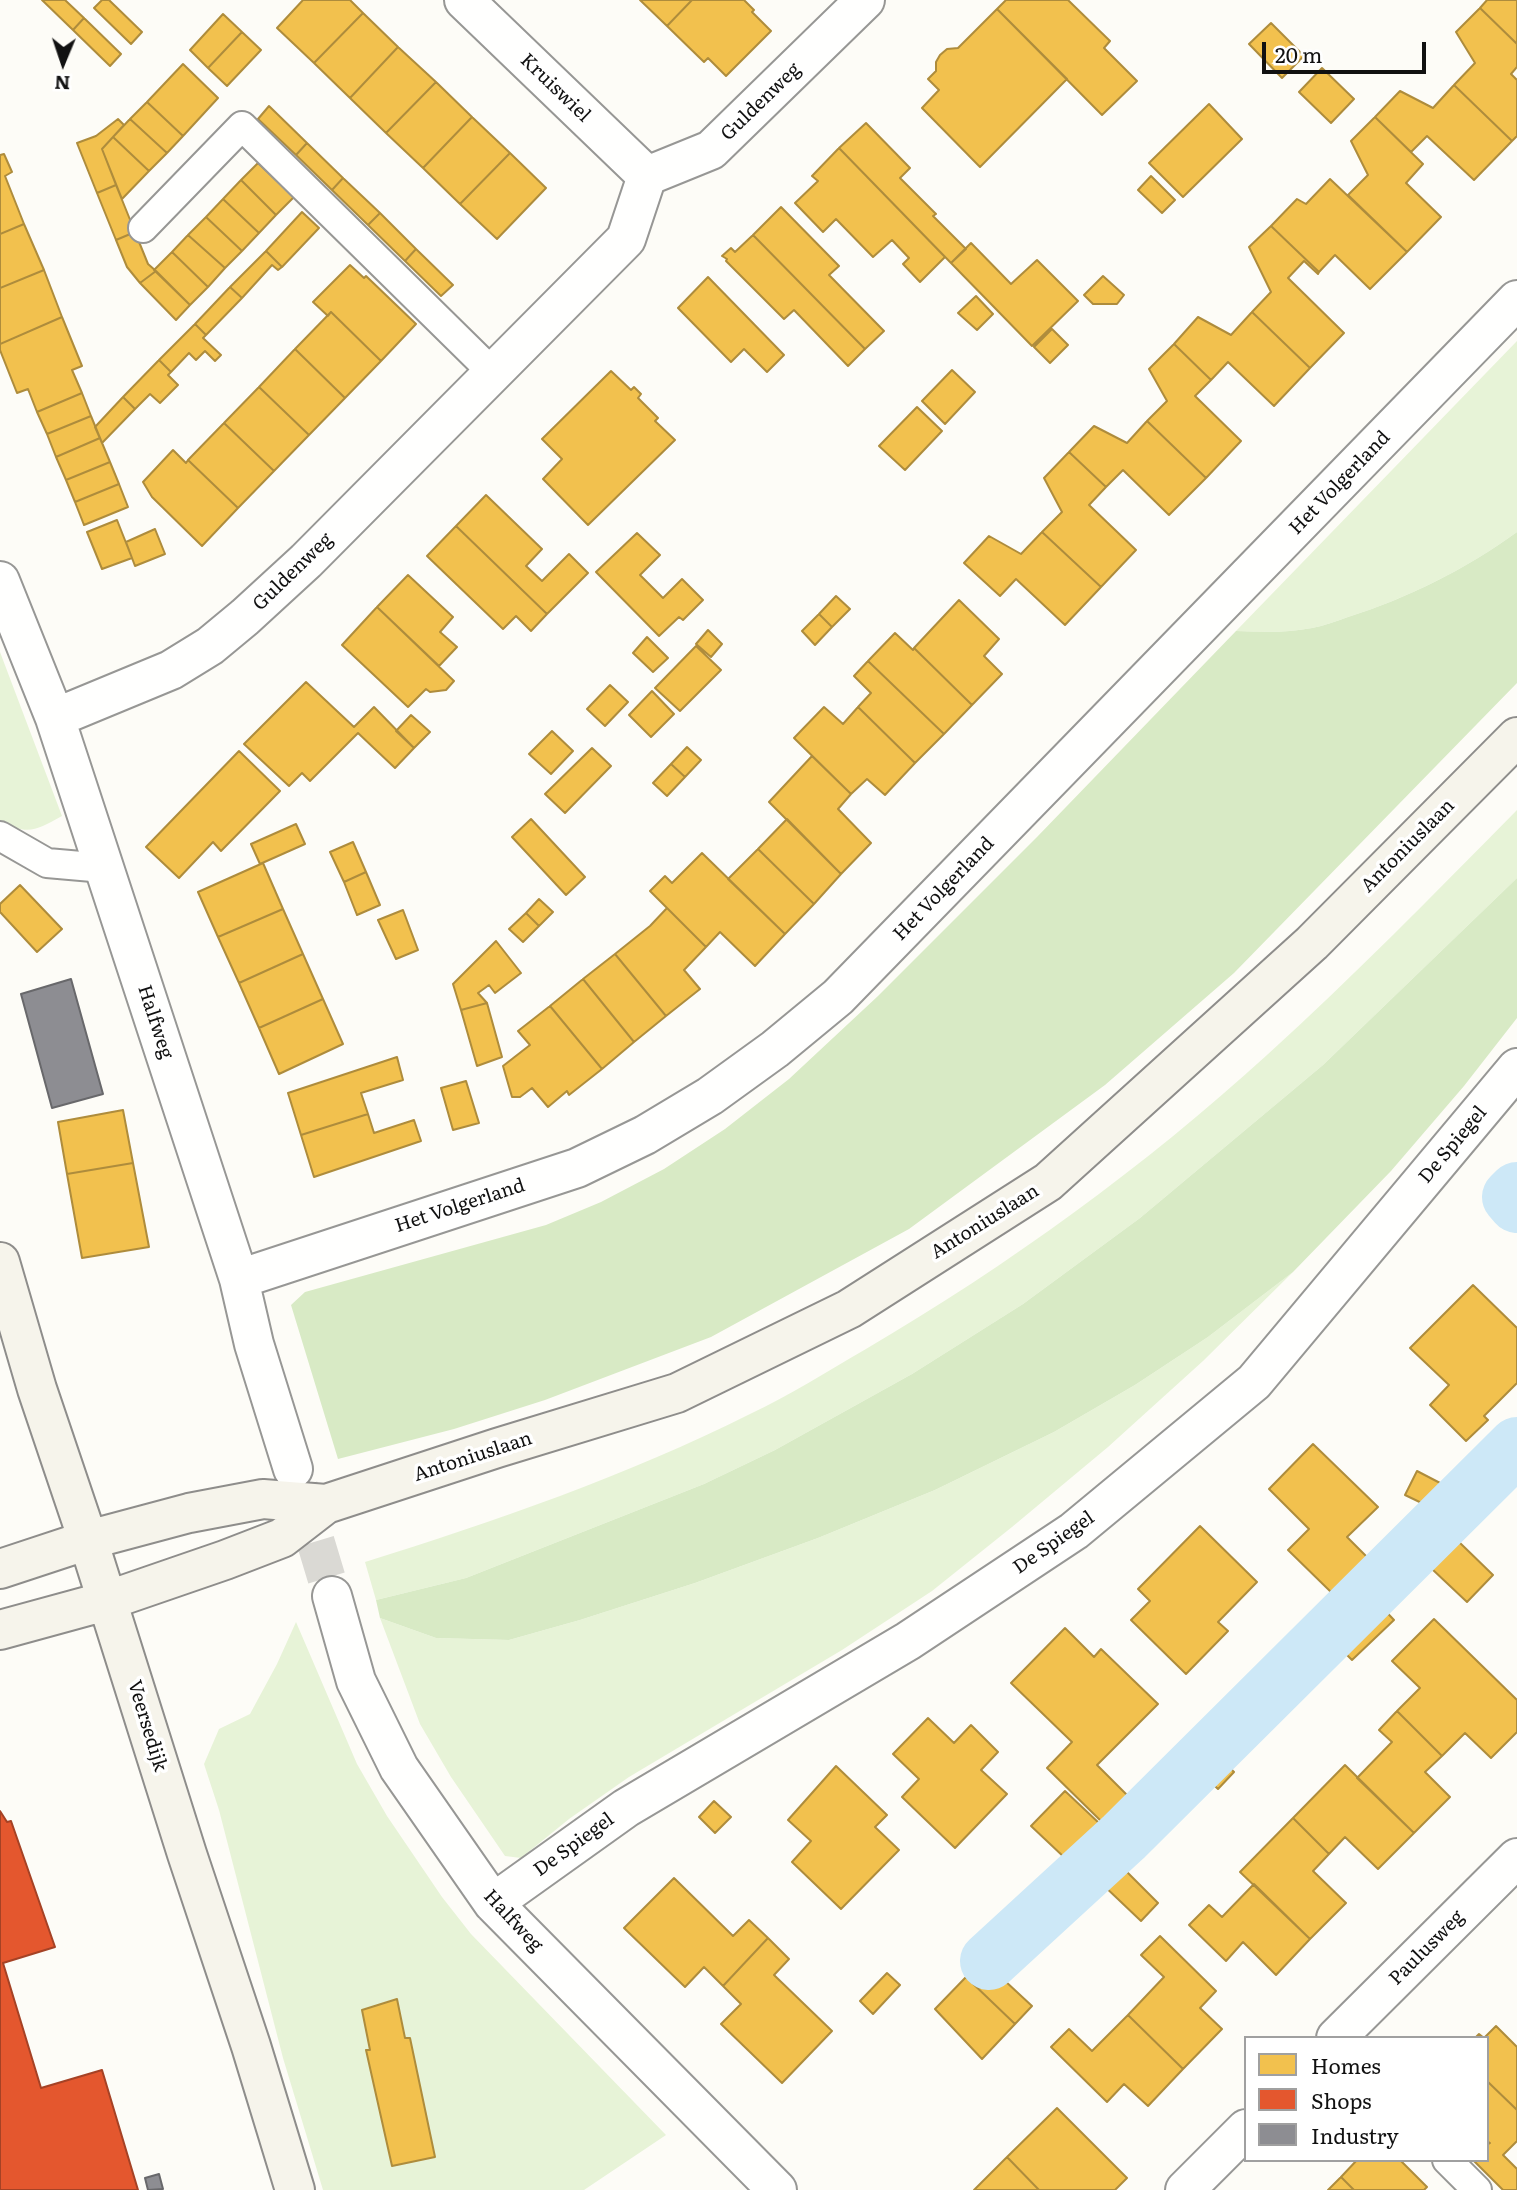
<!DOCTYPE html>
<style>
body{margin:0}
#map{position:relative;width:1517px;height:2190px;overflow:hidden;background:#fdfcf7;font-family:Literata,serif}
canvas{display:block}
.legend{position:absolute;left:1244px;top:2036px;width:245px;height:126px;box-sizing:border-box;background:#fff;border:2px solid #a0a0a0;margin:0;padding:9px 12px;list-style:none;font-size:21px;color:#111}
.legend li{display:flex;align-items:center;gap:14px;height:35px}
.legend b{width:35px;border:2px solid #a0a0a0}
.north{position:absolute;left:28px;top:28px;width:70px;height:70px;-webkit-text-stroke:5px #fff;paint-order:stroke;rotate:182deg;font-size:19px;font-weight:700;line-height:28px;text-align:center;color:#111}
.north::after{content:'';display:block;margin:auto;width:24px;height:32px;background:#111;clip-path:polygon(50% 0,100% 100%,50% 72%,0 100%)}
.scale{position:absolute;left:1262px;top:42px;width:164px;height:32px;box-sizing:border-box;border:4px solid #111;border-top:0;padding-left:9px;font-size:21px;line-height:24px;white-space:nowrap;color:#111;-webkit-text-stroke:5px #fff;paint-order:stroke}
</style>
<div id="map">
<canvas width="1517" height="2190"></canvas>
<ul class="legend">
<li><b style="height:19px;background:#f2c14e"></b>Homes</li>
<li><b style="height:19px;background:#e4572e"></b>Shops</li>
<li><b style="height:19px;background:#8d8d92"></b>Industry</li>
</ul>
<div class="north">N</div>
<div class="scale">20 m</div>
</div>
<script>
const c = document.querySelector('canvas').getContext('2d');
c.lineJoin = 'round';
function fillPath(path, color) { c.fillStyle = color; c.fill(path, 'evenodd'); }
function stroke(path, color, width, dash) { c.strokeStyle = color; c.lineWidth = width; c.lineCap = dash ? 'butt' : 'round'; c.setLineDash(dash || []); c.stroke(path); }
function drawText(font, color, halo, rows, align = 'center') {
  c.font = font + ' Literata,serif'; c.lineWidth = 7; c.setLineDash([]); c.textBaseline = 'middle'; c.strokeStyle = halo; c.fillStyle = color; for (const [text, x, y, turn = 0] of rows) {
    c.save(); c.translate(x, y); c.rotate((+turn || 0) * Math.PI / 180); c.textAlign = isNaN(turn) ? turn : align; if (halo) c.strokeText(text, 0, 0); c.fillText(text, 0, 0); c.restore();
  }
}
const green = new Path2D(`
 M 1517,341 L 1517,532 C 1466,569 1408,598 1348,617 C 1336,621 1324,626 1312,628 C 1287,633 1261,632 1236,631 Z
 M 0,652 L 62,816 C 36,830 29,836 0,821 Z
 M 1517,810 L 1517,878 L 1323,1065 L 1140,1218 L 1023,1304 L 912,1374 L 775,1450 L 704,1484 L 466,1578 L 376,1600 L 365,1562 C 496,1521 626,1476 750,1414 C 790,1395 828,1371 866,1349 C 1009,1265 1144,1167 1267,1055 C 1353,977 1435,893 1517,810 Z
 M 1293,1272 L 1203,1361 L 1108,1447 L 1012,1527 L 932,1591 L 842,1650 L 629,1777 L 569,1819 L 521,1858 L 505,1856 L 451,1777 L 420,1724 L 380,1618 L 436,1638 L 509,1640 L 580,1620 L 695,1583 L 818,1538 L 935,1490 L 1054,1432 L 1135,1385 L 1208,1337 Z
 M 296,1622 L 357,1764 L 387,1816 L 442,1897 L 471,1934 L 666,2135 L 584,2190 L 323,2190 L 283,2058 L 219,1810 L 204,1764 L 219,1729 L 250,1714 L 277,1664 Z`);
const forest = new Path2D(`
 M 1517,532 L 1517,683 L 1234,973 L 1105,1085 L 909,1229 L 711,1337 L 545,1400 L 454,1429 L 338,1459 L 291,1305 L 305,1292 L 546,1225 L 601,1202 L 664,1169 L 725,1129 L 789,1079 L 878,996 L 1037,837 L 1236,631 C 1261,632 1287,633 1312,628 C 1324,626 1336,621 1348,617 C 1408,598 1466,569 1517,532 Z
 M 1517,878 L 1517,1018 L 1464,1086 L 1391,1171 L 1293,1272 L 1208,1337 L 1135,1385 L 1054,1432 L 935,1490 L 818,1538 L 695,1583 L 580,1620 L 509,1640 L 436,1638 L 380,1618 L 376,1600 L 466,1578 L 704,1484 L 775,1450 L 912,1374 L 1023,1304 L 1140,1218 L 1323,1065 Z`);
const homes = new Path2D(`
 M 42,0 L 65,0 L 84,18 L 73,30 Z
 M 102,0 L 109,0 L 142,32 L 131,44 L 94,8 Z
 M 303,0 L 350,0 L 363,13 L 314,63 L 277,28 Z
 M 640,0 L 692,0 L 667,26 Z
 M 692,0 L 744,0 L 754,10 L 752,12 L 771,31 L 726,76 L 708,58 L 704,62 L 667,26 Z
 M 1006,0 L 1068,0 L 1110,41 L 1104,48 L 1137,81 L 1102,115 L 997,9 Z
 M 1487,0 L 1517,0 L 1517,44 L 1480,8 Z
 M 1480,8 L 1517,44 L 1517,67 L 1511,74 L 1517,80 L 1517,136 L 1512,141 L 1454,85 L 1475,63 L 1456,32 Z
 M 997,9 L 1067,79 L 980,167 L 922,108 L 939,90 L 928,79 L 936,71 L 936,62 L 940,55 L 947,49 L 958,48 Z
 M 363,13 L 398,47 L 350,98 L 314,63 Z
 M 223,14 L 242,32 L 208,68 L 190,50 Z
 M 84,18 L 121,54 L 110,66 L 73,30 Z
 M 1271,23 L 1304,56 L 1282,78 L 1249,44 Z
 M 242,32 L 261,50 L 227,86 L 208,68 Z
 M 398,47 L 436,82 L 386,133 L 350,98 Z
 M 183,64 L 218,98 L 183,136 L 147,102 Z
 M 1322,68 L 1354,99 L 1331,123 L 1299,92 Z
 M 436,82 L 472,117 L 423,168 L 386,133 Z
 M 1454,85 L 1512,141 L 1474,180 L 1427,136 L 1411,152 L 1375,117 L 1400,91 L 1433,108 Z
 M 147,102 L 183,136 L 167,153 L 130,119 Z
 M 1209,104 L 1242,139 L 1183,197 L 1149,163 Z
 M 269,106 L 307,143 L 296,155 L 258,119 Z
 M 472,117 L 510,153 L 460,204 L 423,168 Z
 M 1375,117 L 1423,164 L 1406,183 L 1441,217 L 1407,252 L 1348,195 L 1368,175 L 1351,141 Z
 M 118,119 L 124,125 L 102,149 L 116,185 L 97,193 L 77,143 L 96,136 Z
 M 130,119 L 167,153 L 149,171 L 113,137 Z
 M 866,123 L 910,168 L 900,178 L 936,214 L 933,216 L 966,249 L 951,263 L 839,148 Z
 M 113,137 L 149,171 L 122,199 L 102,149 Z
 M 307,143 L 343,178 L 332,190 L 296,155 Z
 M 839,148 L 945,257 L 920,282 L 903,264 L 909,258 L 892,240 L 873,257 L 836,219 L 823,232 L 795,203 L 818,181 L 812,176 Z
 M 510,153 L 546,188 L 497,239 L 460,204 Z
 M 4,154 L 12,172 L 5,176 L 24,224 L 0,234 L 0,155 Z
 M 258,163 L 294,197 L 276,215 L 241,180 Z
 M 1151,176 L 1175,200 L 1162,213 L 1138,190 Z
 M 343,178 L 380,213 L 368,225 L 332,190 Z
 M 1330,179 L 1407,252 L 1370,289 L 1335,255 L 1319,272 L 1271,226 L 1297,199 L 1306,204 Z
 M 241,180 L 276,215 L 259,233 L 223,199 Z
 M 116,185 L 135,232 L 116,240 L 97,193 Z
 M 223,199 L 259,233 L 242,251 L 206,217 Z
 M 781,207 L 839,266 L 829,275 L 884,331 L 865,349 L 753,235 Z
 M 302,212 L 319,228 L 282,267 L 266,251 Z
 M 380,213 L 416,249 L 405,261 L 368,225 Z
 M 206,217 L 242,251 L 225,268 L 188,235 Z
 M 24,224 L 44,270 L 0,288 L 0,234 Z
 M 1271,226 L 1319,272 L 1318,274 L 1304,261 L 1288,278 L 1344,333 L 1310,368 L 1252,312 L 1271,292 L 1249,247 Z
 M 135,232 L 148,264 L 156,271 L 140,283 L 127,267 L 116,240 Z
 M 188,235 L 225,268 L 208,287 L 172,252 Z
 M 753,235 L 865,349 L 848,366 L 794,310 L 784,319 L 726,261 L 727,259 L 722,256 L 731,248 L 735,252 Z
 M 971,243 L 1011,284 L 1037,260 L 1078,301 L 1032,346 L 951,263 Z
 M 416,249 L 453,285 L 441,296 L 405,261 Z
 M 266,251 L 282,267 L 278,270 L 272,265 L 242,298 L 230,287 Z
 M 172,252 L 208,287 L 190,305 L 154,270 Z
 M 350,265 L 364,278 L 366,276 L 416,324 L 381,361 L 331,312 L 328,316 L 313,302 Z
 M 44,270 L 62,317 L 0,344 L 0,288 Z
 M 156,271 L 190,305 L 176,320 L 140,283 Z
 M 1103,276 L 1124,295 L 1117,304 L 1093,304 L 1084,295 Z
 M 708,277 L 784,355 L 767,372 L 744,349 L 731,362 L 678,308 Z
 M 230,287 L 242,298 L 206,335 L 195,324 Z
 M 976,296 L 993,314 L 977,330 L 958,313 Z
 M 331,312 L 381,361 L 345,398 L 295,349 Z
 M 1252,312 L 1310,368 L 1274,406 L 1228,362 L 1211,380 L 1174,344 L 1198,317 L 1231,335 Z
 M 62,317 L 82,366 L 72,370 L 82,393 L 37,412 L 28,389 L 17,393 L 0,350 L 0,344 Z
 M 195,324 L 206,335 L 203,338 L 221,355 L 215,361 L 205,351 L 196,360 L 189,353 L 171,372 L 159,360 Z
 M 1052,329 L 1068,345 L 1050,363 L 1034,347 Z
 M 1174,344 L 1211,380 L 1195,396 L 1241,441 L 1206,478 L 1147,421 L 1167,401 L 1149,369 Z
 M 295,349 L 345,398 L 309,435 L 259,387 Z
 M 159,360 L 171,372 L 168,375 L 178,385 L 160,403 L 150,394 L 135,409 L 123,397 Z
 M 952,370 L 975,392 L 945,424 L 922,401 Z
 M 611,371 L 631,390 L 634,387 L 641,394 L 638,398 L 658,418 L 655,421 L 675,440 L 588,525 L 543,479 L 562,459 L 542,439 Z
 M 259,387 L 309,435 L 274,471 L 224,423 Z
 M 82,393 L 91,416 L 47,434 L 37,412 Z
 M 123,397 L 135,409 L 102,443 L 95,427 Z
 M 917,407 L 942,431 L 905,470 L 879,446 Z
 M 91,416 L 100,438 L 56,457 L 47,434 Z
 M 1147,421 L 1206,478 L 1169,515 L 1123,470 L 1106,487 L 1069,452 L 1094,426 L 1127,443 Z
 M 224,423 L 274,471 L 238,508 L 188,460 Z
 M 100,438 L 110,462 L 66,480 L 56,457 Z
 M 173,450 L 186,463 L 188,460 L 238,508 L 202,546 L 152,497 L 143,482 Z
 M 1069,452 L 1106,487 L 1089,505 L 1136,550 L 1101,587 L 1042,532 L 1062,512 L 1044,478 Z
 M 110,462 L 119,484 L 75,502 L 66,480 Z
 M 119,484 L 128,507 L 84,525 L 75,502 Z
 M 486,495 L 542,549 L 526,566 L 542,581 L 569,554 L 588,573 L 547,614 L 456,526 Z
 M 117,520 L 132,558 L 102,569 L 87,532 Z
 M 456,526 L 547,614 L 531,631 L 516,616 L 503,629 L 427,556 Z
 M 155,529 L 165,554 L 135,566 L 126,542 Z
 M 1042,532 L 1101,587 L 1065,625 L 1016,579 L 1000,596 L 964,563 L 989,536 L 1021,554 Z
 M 637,533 L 660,555 L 640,575 L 663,598 L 682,579 L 703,600 L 683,620 L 679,617 L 659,636 L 596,572 Z
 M 408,575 L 453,617 L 440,632 L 457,647 L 439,666 L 377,607 Z
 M 836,596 L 850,609 L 832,627 L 819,614 Z
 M 959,600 L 999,639 L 984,656 L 1002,674 L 972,705 L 914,648 Z
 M 377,607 L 454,681 L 446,690 L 430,692 L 426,689 L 408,707 L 342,645 Z
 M 819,614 L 832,627 L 815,645 L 802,631 Z
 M 708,630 L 722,644 L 711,657 L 696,644 Z
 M 895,633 L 913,650 L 914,648 L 972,705 L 944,734 L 868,661 Z
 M 647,637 L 668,658 L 653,672 L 633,653 Z
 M 696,646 L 721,670 L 680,711 L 655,688 Z
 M 868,661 L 944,734 L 915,763 L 858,707 L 871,693 L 854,676 Z
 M 306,682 L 354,727 L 374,707 L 414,748 L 395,768 L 358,733 L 310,781 L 302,773 L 289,786 L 244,744 Z
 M 610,685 L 628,702 L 605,726 L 587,709 Z
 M 652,691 L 674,714 L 651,737 L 629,715 Z
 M 824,707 L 843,724 L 858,707 L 915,763 L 885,795 L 867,779 L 851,794 L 794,738 Z
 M 411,715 L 430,732 L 414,748 L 396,731 Z
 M 552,731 L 573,751 L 551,774 L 529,754 Z
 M 687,747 L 701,760 L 685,777 L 671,764 Z
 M 592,748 L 611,766 L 565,813 L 545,794 Z
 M 239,751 L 280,791 L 221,851 L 213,842 L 179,878 L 146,847 Z
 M 812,756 L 851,794 L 838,809 L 871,843 L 841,874 L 769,802 Z
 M 671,764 L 685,777 L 667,796 L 653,783 Z
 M 531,819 L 585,877 L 566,895 L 512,837 Z
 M 787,819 L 841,874 L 814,904 L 758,849 Z
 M 296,824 L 305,844 L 260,864 L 251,844 Z
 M 353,842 L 366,872 L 344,882 L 330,852 Z
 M 758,849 L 814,904 L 785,934 L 728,879 Z
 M 702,853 L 785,934 L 755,966 L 720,932 L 706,947 L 650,891 L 665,876 L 672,883 Z
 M 263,863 L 283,909 L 218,937 L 198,892 Z
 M 366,872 L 380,905 L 357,915 L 344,882 Z
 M 20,885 L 62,929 L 37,952 L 0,912 L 0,904 Z
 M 539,899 L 553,912 L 539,926 L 526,913 Z
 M 667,908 L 706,947 L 684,970 L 700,989 L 666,1016 L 615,954 L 650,926 Z
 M 283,909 L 303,954 L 239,983 L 218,937 Z
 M 403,910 L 418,950 L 396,959 L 378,920 Z
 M 526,913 L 539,926 L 523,942 L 509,929 Z
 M 496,941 L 521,973 L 495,993 L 489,985 L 478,993 L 487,1003 L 461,1010 L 453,984 Z
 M 303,954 L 323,999 L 259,1028 L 239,983 Z
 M 615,954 L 666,1016 L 634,1042 L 583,979 Z
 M 583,979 L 634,1042 L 602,1069 L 550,1006 Z
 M 323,999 L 343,1044 L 279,1074 L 259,1028 Z
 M 487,1003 L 502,1057 L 477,1066 L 461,1010 Z
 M 550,1006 L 602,1069 L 569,1095 L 567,1091 L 548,1107 L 532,1088 L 520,1097 L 512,1097 L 503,1066 L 530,1045 L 518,1031 Z
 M 397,1057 L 403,1080 L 361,1093 L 368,1114 L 301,1135 L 288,1093 Z
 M 466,1081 L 479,1123 L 453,1130 L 441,1088 Z
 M 123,1110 L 133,1163 L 67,1174 L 58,1122 Z
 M 368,1114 L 374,1133 L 414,1120 L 421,1141 L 314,1177 L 301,1135 Z
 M 133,1163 L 149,1247 L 82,1258 L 67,1174 Z
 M 1473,1285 L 1517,1328 L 1517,1383 L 1484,1416 L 1488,1420 L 1466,1441 L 1430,1405 L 1449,1385 L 1410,1348 Z
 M 1313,1444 L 1378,1507 L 1347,1537 L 1368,1558 L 1333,1594 L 1288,1550 L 1309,1529 L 1269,1489 Z
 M 1417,1471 L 1442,1484 L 1430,1507 L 1405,1495 Z
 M 1200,1526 L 1257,1582 L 1218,1622 L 1228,1631 L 1186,1674 L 1131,1620 L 1150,1601 L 1138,1589 Z
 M 1458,1541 L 1493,1575 L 1467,1602 L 1432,1569 Z
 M 1377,1602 L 1394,1620 L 1352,1660 L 1334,1642 Z
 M 1434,1619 L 1517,1700 L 1517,1732 L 1491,1758 L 1465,1733 L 1442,1756 L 1397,1711 L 1420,1688 L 1392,1661 Z
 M 1065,1628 L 1094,1657 L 1101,1649 L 1158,1704 L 1097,1765 L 1128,1796 L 1102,1822 L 1047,1768 L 1072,1742 L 1011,1683 Z
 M 1397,1711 L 1442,1756 L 1425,1772 L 1450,1797 L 1414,1833 L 1357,1778 L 1392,1742 L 1379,1730 Z
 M 928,1718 L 954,1743 L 971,1725 L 998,1752 L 981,1770 L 1007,1794 L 955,1848 L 902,1797 L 919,1779 L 893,1754 Z
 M 1218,1756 L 1234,1772 L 1218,1789 L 1201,1773 Z
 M 1345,1765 L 1414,1833 L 1378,1869 L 1345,1837 L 1329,1854 L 1293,1818 Z
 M 836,1766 L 887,1815 L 875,1827 L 899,1850 L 841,1909 L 792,1862 L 811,1841 L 788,1820 Z
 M 1065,1791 L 1100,1824 L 1066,1859 L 1031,1826 Z
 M 714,1801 L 731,1817 L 715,1833 L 699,1817 Z
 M 1293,1818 L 1329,1854 L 1313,1871 L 1346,1903 L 1310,1939 L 1240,1872 Z
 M 1118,1863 L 1158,1903 L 1141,1921 L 1100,1882 Z
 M 674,1878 L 733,1936 L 749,1920 L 768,1938 L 723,1986 L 704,1967 L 685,1987 L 624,1928 Z
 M 1254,1884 L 1310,1939 L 1276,1975 L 1243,1942 L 1226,1961 L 1189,1925 L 1209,1905 L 1222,1917 Z
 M 1060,1906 L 1072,1919 L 1057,1935 L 1043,1922 Z
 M 1160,1936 L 1216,1991 L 1200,2008 L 1222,2029 L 1183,2069 L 1128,2015 L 1164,1977 L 1141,1955 Z
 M 768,1938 L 789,1959 L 774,1975 L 832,2031 L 782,2083 L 721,2024 L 741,2004 L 723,1986 Z
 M 979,1964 L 986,1971 L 990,1967 L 1032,2006 L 1015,2024 L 966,1977 Z
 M 887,1973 L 900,1985 L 873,2014 L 860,2001 Z
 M 966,1977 L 1015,2024 L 982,2059 L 935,2009 Z
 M 397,1999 L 405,2038 L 410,2038 L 435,2157 L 392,2166 L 366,2050 L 370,2050 L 362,2010 Z
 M 1128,2015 L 1183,2069 L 1148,2106 L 1124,2084 L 1107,2102 L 1051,2047 L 1069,2029 L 1092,2051 Z
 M 1496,2026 L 1517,2047 L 1517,2110 L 1487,2081 L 1487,2038 L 1475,2038 L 1479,2034 L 1484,2038 Z
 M 1487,2081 L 1517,2110 L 1517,2141 L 1503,2155 L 1517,2169 L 1517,2190 L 1503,2190 L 1473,2160 L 1487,2160 L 1487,2145 L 1490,2143 L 1487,2141 Z
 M 1057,2108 L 1127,2178 L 1115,2190 L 1039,2190 L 1007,2157 Z
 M 1007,2157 L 1039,2190 L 974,2190 Z
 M 1357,2160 L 1400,2160 L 1427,2187 L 1424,2190 L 1354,2190 L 1341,2177 Z
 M 1341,2177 L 1354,2190 L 1328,2190 Z`);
const shops = new Path2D(`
 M 0,1811 L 7,1822 L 11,1821 L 55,1947 L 3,1963 L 41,2088 L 102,2070 L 138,2190 L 0,2190 Z`);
const industry = new Path2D(`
 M 71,979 L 103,1094 L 52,1108 L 21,994 Z
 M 159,2174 L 163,2189 L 148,2190 L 145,2178 Z`);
const canal = new Path2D(`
 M 1517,1191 L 1511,1197 L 1517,1204
 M 989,1961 L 1124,1837 L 1517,1446`);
const streetTunnel = new Path2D(`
 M 299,1487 L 332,1596`);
const lane = new Path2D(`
 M 143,228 L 242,126 L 492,372
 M 0,836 L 47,863 L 104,868
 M 1447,2160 L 1477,2190`);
const street = new Path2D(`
 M 464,0 L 647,176
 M 0,581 L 55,718 L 239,1279 L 254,1344 L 293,1469
 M 55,718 L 171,670 L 210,646 L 245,617 L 306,561 L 626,239 L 647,176 L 711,150 L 865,0
 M 239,1279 L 577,1168 L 645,1135 L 710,1096 L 775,1049 L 838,997 L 1517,300
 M 332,1596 L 356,1681 L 399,1768 L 493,1903 L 777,2190
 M 493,1903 L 626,1808 L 908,1641 L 1074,1531 L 1254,1382 L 1517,1068
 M 1336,2038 L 1517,1858
 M 1185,2190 L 1246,2129`);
const secondary = new Path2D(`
 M 0,1262 L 37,1389 L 88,1540 L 187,1854 L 251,2046 L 295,2190
 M 0,1569 L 88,1540 L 189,1513 L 263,1499 L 326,1504
 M 0,1630 L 106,1601 L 225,1560 L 282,1538 L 326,1504 L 497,1448 L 677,1393 L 849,1309 L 1048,1182 L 1312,943 L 1517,737`);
const streetNames = [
 ["Kruiswiel",555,88,44],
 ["Guldenweg",761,102,-44],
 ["Het Volgerland",1340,483,-46],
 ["Guldenweg",293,572,-44],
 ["Antoniuslaan",1408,846,-45],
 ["Het Volgerland",944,889,-46],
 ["Halfweg",155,1022,72],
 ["De Spiegel",1453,1145,-50],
 ["Het Volgerland",460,1206,-18],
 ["Antoniuslaan",985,1222,-32],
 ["Antoniuslaan",473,1457,-18],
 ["De Spiegel",1054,1543,-35],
 ["Veersedijk",147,1726,73],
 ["De Spiegel",574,1845,-36],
 ["Halfweg",513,1921,47],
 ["Paulusweg",1427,1948,-45]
];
fillPath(green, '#e7f3d7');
fillPath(forest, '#d8eac5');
fillPath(homes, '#f2c14e');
stroke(homes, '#ae8c3c', 2);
fillPath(shops, '#e4572e');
stroke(shops, '#a54225', 2);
fillPath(industry, '#8d8d92');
stroke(industry, '#68686b', 2);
stroke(canal, '#cde8f7', 58);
stroke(streetTunnel, '#dad9d4', 38, [38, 19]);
stroke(lane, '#979795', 32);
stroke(street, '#979795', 42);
stroke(secondary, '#8e8d8b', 42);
stroke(lane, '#fffffe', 28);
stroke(street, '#fffffe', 38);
stroke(secondary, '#f6f4eb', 38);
drawText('19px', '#111', '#fff', streetNames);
</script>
